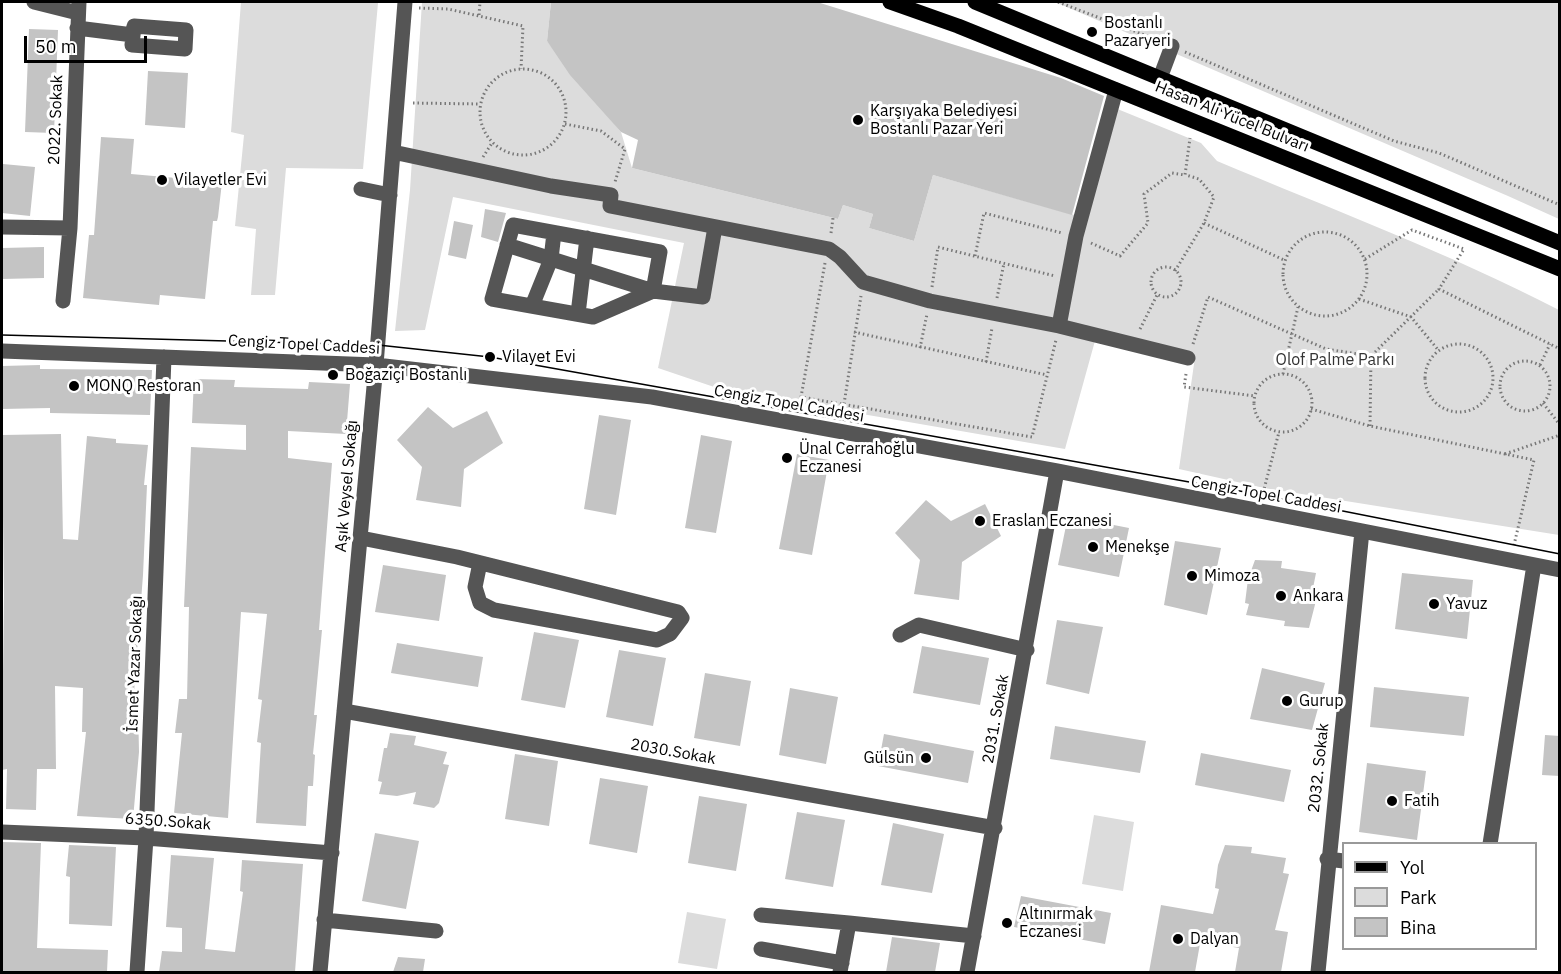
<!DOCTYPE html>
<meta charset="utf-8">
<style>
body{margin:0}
#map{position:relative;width:1561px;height:974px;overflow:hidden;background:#fff;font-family:"IBM Plex Sans",sans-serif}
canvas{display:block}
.frame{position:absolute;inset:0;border:3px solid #000;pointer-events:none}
.legend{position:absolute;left:1342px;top:842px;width:195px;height:108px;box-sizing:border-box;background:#fff;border:2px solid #999;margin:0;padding:8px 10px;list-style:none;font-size:18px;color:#000}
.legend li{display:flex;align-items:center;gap:12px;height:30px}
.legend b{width:30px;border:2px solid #999}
.scale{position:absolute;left:24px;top:36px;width:123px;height:27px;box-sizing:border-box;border:3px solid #000;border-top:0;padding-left:8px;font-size:18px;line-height:21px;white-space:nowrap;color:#000;-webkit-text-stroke:4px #fff;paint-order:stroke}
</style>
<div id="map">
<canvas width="1561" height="974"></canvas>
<div class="frame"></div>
<ul class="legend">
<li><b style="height:8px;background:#000"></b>Yol</li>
<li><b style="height:16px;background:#dcdcdc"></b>Park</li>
<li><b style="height:16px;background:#c4c4c4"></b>Bina</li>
</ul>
<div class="scale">50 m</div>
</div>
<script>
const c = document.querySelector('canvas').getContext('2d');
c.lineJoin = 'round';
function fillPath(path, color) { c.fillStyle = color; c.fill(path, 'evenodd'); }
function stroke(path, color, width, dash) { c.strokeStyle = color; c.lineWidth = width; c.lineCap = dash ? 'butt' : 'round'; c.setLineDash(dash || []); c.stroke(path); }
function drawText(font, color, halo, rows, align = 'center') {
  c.font = font + ' "IBM Plex Sans",sans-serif'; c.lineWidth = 6; c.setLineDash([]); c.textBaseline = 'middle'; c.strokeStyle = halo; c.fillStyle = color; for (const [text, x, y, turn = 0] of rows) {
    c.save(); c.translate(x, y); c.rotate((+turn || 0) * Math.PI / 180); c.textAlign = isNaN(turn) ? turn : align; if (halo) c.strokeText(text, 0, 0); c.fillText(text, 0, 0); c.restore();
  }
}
const green = new Path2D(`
 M 241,2 L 378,3 L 363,169 L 286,168 L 275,295 L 251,295 L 256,229 L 235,226 L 244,135 L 231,132 Z
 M 422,2 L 551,2 L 547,41 L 621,132 L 632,168 L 838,219 L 843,205 L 873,214 L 869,228 L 914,241 L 933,175 L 1078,216 L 1110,106 L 1201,143 L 1217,161 C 1331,209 1449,253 1559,310 L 1559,535 L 1264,488 L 1179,469 L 1195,357 L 1098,330 L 1065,449 L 723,390 L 658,368 L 684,243 L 453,197 L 425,330 L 395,331 L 410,190 Z
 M 1055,2 L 1559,2 L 1559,219 L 1508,196 Z
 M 1094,815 L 1134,822 L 1123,891 L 1082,884 Z
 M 687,912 L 726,919 L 717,969 L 678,963 Z`);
const building = new Path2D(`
 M 551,2 L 817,2 L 1061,78 L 1104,96 L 1072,215 L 933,175 L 914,241 L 869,228 L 873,214 L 843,205 L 838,219 L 632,168 L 638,140 L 621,132 L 570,75 L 547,41 Z
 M 29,29 L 58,30 L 54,133 L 25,132 Z
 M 148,71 L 188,73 L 185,128 L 145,125 Z
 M 101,137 L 134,139 L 131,174 L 222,182 L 218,217 L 217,221 L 213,221 L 205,299 L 160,295 L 159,305 L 83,298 L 89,235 L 94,235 Z
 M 3,164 L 35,167 L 30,216 L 2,213 Z
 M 485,209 L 506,213 L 498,242 L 481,237 Z
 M 454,221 L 473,225 L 466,259 L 448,255 Z
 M 44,247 L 44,278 L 2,279 L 2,248 Z
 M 40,365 L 40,369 L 152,370 L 150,415 L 50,413 L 50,408 L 2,409 L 2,366 Z
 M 194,379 L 235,380 L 234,387 L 308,389 L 309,382 L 350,384 L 346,434 L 288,431 L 288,458 L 332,463 L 319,630 L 322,630 L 314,715 L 317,715 L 313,754 L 315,755 L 313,786 L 308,786 L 306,826 L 256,823 L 261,743 L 257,742 L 262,700 L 258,699 L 267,614 L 241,612 L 228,818 L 174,813 L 182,733 L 175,733 L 179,699 L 187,699 L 189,607 L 184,607 L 191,447 L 246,450 L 246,425 L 192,423 Z
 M 428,407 L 453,428 L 487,411 L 503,443 L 464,469 L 461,507 L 416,500 L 422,467 L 397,440 Z
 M 599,415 L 631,420 L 616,515 L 584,509 Z
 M 61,434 L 63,539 L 78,540 L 87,436 L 116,439 L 116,443 L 148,445 L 144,485 L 147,485 L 143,575 L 133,706 L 138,706 L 139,752 L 133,819 L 77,816 L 86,732 L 82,732 L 83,688 L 55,686 L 56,769 L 37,769 L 36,810 L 6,809 L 7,769 L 2,770 L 2,748 L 4,596 L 2,435 Z
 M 701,435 L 732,441 L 716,533 L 685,528 Z
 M 797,454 L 829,460 L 812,555 L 779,549 Z
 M 926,500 L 951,521 L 985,504 L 1001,536 L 962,562 L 959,600 L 914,594 L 920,560 L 895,533 Z
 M 1068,516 L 1129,528 L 1119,577 L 1058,565 Z
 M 1175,541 L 1221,548 L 1207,615 L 1164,605 Z
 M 1255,560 L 1282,561 L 1281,568 L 1316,573 L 1313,588 L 1319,589 L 1309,628 L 1284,626 L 1285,621 L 1246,615 L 1249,604 L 1245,603 L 1248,579 Z
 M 383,565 L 446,575 L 439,621 L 375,612 Z
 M 1402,573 L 1473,580 L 1467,639 L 1395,629 Z
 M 1057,620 L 1103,627 L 1089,694 L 1046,684 Z
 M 534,632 L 579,640 L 565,708 L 521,700 Z
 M 397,643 L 483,657 L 478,687 L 391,673 Z
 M 922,646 L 989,658 L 980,705 L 913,693 Z
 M 619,650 L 666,658 L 653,726 L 606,717 Z
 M 1262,668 L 1325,683 L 1312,730 L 1250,719 Z
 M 705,673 L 751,681 L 740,746 L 694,738 Z
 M 1374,687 L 1469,697 L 1464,736 L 1370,727 Z
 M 790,688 L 838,697 L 826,764 L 779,755 Z
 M 1055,726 L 1146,741 L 1140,773 L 1050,759 Z
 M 390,733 L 416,736 L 414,745 L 447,752 L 443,764 L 449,765 L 439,803 L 434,808 L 413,804 L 416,792 L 397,796 L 379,794 L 382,782 L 378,781 L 384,748 L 387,748 Z
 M 884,734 L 974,751 L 968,783 L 878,766 Z
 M 1545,735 L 1560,736 L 1560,776 L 1542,775 Z
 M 1201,753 L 1291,770 L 1284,802 L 1195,785 Z
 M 515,754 L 558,761 L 549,826 L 505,819 Z
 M 1367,763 L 1426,771 L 1417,840 L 1359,832 Z
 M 600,778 L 648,786 L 637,853 L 589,844 Z
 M 699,796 L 747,804 L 736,871 L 688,863 Z
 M 797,812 L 845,820 L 833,887 L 785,879 Z
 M 893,823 L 944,834 L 932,893 L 881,885 Z
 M 375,833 L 419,841 L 406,909 L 362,901 Z
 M 2,842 L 41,843 L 37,948 L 108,950 L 107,972 L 2,972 Z
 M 69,845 L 116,847 L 112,926 L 69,924 L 70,877 L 66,876 Z
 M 1225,845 L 1252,847 L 1251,853 L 1286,858 L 1283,873 L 1289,874 L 1275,930 L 1288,932 L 1281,972 L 1235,972 L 1239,948 L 1227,946 L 1228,943 L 1201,938 L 1195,972 L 1149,972 L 1161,905 L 1213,914 L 1219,889 L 1215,888 L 1218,865 Z
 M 171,855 L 214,858 L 205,949 L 235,952 L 243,892 L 240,891 L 242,860 L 303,864 L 295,972 L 159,972 L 162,951 L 182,952 L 182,928 L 166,927 Z
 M 1021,896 L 1111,913 L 1105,944 L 1014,927 Z
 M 892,937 L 940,943 L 935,972 L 886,972 Z
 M 398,957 L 425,959 L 423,972 L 393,972 Z`);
const path = new Path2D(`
 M 1058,2 L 1160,41
 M 419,8 L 448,9 L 523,26 L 521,69
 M 479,15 L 480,2
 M 1185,52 L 1394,141 L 1439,153 L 1560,205
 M480 112a43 43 0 1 1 86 0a43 43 0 1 1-86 0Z
 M 413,103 L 480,104
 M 565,124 L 601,131 L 625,149 L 615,182
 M 483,157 L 492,143
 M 1204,223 L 1284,260
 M1283 274a42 42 0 1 1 84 0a42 42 0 1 1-84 0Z
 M 831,233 L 833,218
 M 1091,243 L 1120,256 L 1148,223 L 1144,194 L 1172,173 L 1185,175 L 1190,138
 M 975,256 L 984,213 L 1062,233
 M 1365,259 L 1412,230 L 1464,249 L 1439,289 L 1560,349
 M 825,263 L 801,397 L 1032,437 L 1056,340
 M1151 282a15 15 0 1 1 30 0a15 15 0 1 1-30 0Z
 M 1175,271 L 1204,223 L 1214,197 L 1199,179 L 1186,175
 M 932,287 L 938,247 L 1055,276
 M 997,298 L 1004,263
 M 1359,299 L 1411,317 L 1439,351
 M 1140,329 L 1157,295
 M 854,332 L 1047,375
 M 1193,344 L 1208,297 L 1326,349 L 1371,356 L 1439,289
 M1425 378a34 34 0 1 1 68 0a34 34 0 1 1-68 0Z
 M 920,348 L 927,314
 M1500 386a25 25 0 1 1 50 0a25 25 0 1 1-50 0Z
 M 986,362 L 992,328
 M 1540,365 L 1550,344
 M 1186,374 L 1184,387 L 1255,396
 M 1283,374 L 1298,307
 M1254 403a29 29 0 1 1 58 0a29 29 0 1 1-58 0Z
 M 1543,403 L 1560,425
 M 844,404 L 861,296
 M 1311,409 L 1370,426 L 1534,460 L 1514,545
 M 1370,426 L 1371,356
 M 1505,454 L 1560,435
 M 1262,497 L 1279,432`);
const minor = new Path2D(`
 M 34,2 L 78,13
 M 134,26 L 186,30 L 185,49 L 132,45 Z
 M 77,28 L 133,35
 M 1160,78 L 1172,46
 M 393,152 L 551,186 L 611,195 L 610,206 L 829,249 L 840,257 L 863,282 L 930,301 L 1059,326 L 1076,236 L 1116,90
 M 361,189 L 390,195
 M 513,225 L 660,252 L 653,291 L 593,317 L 492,299 Z
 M 2,227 L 70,228
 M 507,245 L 653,291 L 703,297 L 715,227
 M 63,301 L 70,228 L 79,2
 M 532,306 L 551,259 L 554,233
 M 578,314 L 587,238
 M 1059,326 L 1188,358
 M 2,351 L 376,365 L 652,397 L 1057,471 L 1560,570
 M 361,538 L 457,557 L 678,612 L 682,618 L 670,634 L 657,640 L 494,610 L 480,603 L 475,587 L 480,563
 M 900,635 L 919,625 L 1027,650
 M 344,711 L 995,828
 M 2,832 L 146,838 L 332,853
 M 1490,844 L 1534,565
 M 1327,859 L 1344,861
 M 761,915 L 849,923 L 840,972
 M 324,920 L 436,931
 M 849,923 L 974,936
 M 761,949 L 842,963
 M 137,972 L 146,838 L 164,357
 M 320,972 L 376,365 L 405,2
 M 967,972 L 1057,471
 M 1318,972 L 1362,531`);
const major = new Path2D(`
 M 890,2 L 958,26 L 1560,269
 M 975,2 L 1560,243`);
const tram = new Path2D(`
 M 2,335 L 378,345 L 490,357 L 1262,495 L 1560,554`);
const markers = [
 [1092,32,6,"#000"],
 [858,120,6,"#000"],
 [162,180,6,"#000"],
 [490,357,6,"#000"],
 [333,375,6,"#000"],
 [74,386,6,"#000"],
 [787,458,6,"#000"],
 [980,521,6,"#000"],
 [1093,547,6,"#000"],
 [1192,576,6,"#000"],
 [1281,596,6,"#000"],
 [1434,604,6,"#000"],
 [1287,701,6,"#000"],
 [926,758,6,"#000"],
 [1392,801,6,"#000"],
 [1007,923,6,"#000"],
 [1178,939,6,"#000"]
];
const poiNames = [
 ["Bostanlı",1104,23],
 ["Pazaryeri",1104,41],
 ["Karşıyaka Belediyesi",870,111],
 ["Bostanlı Pazar Yeri",870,129],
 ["Vilayetler Evi",174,180],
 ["Vilayet Evi",502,357],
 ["Boğaziçi Bostanlı",345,375],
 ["MONQ Restoran",86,386],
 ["Ünal Cerrahoğlu",799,449],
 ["Eczanesi",799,467],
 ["Eraslan Eczanesi",992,521],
 ["Menekşe",1105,547],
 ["Mimoza",1204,576],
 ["Ankara",1293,596],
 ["Yavuz",1446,604],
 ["Gurup",1299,701],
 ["Gülsün",914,758,"right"],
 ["Fatih",1404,801],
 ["Altınırmak",1019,914],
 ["Eczanesi",1019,932],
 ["Dalyan",1190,939]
];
const streetNames = [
 ["Hasan Ali Yücel Bulvarı",1232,117,22],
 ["2022. Sokak",56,120,-88],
 ["Cengiz Topel Caddesi",304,345,3],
 ["Cengiz Topel Caddesi",789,404,10],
 ["Aşık Veysel Sokağı",347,486,-85],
 ["Cengiz Topel Caddesi",1266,495,10],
 ["İsmet Yazar Sokağı",135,664,-88],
 ["2031. Sokak",996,719,-80],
 ["2030.Sokak",673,752,10],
 ["2032. Sokak",1319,768,-84],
 ["6350.Sokak",168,822,4]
];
const parkNames = [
 ["Olof Palme Parkı",1335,360]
];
fillPath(green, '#dcdcdc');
fillPath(building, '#c4c4c4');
stroke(path, '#777', 3, [1.5, 3]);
stroke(minor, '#555', 15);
stroke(major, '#000', 15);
stroke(tram, '#000', 1.5);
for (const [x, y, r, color] of markers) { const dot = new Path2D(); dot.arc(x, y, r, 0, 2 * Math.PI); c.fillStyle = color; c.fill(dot); stroke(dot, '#fff', 2); }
drawText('16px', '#000', '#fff', poiNames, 'left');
drawText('16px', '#000', '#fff', streetNames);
drawText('16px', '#333', '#fff', parkNames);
</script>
